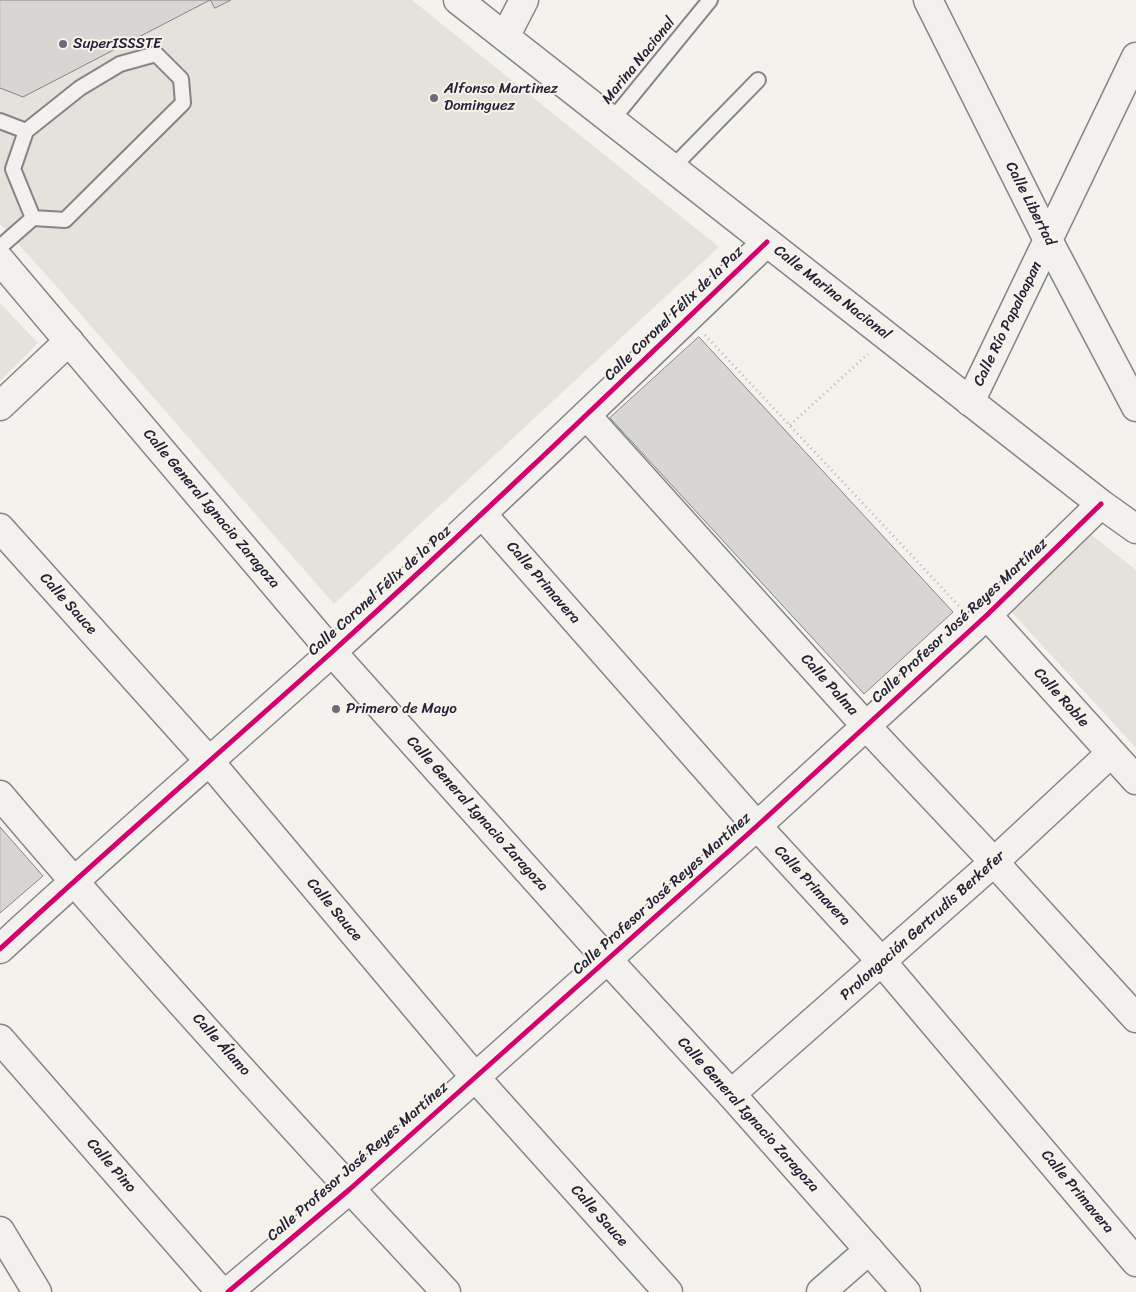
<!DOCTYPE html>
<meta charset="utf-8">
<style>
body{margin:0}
canvas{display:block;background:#f4f2ec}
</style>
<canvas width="1136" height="1292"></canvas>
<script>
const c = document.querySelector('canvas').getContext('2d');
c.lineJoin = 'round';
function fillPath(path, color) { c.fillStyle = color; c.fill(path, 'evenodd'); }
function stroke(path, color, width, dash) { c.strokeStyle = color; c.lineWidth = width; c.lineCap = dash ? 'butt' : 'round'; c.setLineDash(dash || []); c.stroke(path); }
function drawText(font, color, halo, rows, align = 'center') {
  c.font = font + ' Sriracha,sans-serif'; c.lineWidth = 4; c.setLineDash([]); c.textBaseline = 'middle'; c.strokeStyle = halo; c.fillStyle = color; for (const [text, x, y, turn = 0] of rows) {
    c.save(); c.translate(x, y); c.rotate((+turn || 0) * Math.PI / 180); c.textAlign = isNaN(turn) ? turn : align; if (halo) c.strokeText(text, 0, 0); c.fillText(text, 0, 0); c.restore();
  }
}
const built = new Path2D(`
 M 0,0 L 412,0 L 719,247 L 334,604 L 49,278 L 0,224 Z
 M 0,303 L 38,343 L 0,381 Z
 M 1088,532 L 1136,570 L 1136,748 L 1008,608 Z`);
const building = new Path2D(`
 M 0,0 L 210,0 L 23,97 L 0,88 Z
 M 211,0 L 231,0 L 215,8 Z
 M 699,337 L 953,612 L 864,694 L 610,418 Z
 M 0,827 L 43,876 L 0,913 Z`);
const path = new Path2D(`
 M 705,335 L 959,606
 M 790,425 L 868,354`);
const service = new Path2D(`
 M 156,54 L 181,79 L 183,103 L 65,220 L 33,218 L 13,169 L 26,131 L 80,88 L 120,64 Z
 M 612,120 L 710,0
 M 0,121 L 26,131
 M 672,168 L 758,80
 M 0,247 L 33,218`);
const minor = new Path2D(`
 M 458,0 L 1101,504 L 1136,529
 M 928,0 L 1048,240 L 1136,407
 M 505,37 L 524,0
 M 970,402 L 1136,57
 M 0,406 L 69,341
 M 586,415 L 866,726 L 994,862 L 1136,1018
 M 482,514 L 757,826 L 883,963 L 1136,1262
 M 0,528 L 209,761 L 474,1076 L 668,1292
 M 987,615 L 1136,780
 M 0,795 C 144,965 294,1129 446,1292
 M 0,949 C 109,848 222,751 332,652 C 480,518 623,380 767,242
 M 0,1039 L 221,1292
 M 731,1094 L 994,862 L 1111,753
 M 228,1292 L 350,1189 L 757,826 L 987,615 L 1101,504
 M 821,1292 L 869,1250`);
const secondary = new Path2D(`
 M 0,260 L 332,652 L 608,960 L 731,1094 L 906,1292
 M 0,1231 L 37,1292`);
const cycleway = new Path2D(`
 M 0,949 C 109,848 222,751 332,652 C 480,518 623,380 767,242
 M 228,1292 L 350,1189 L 757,826 L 987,615 L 1101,504`);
const markers = [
 [63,44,5,"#6c6b79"],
 [434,98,5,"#6c6b79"],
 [336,709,5,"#6c6b79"]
];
const poiNames = [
 ["SuperISSSTE",73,44],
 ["Alfonso Martinez",444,89],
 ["Dominguez",444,106],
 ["Primero de Mayo",346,709]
];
const streetNames = [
 ["Marina Nacional",639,61,-51],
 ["Calle Libertad",1030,204,63],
 ["Calle Marina Nacional",832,293,38],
 ["Calle Coronel Félix de la Paz",674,314,-44],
 ["Calle Río Papaloapan",1008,324,-64],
 ["Calle General Ignacio Zaragoza",211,509,50],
 ["Calle Primavera",543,583,49],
 ["Calle Coronel Félix de la Paz",380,591,-42],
 ["Calle Sauce",68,604,48],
 ["Calle Profesor José Reyes Martínez",960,621,-43],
 ["Calle Palma",829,685,48],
 ["Calle Roble",1061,698,48],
 ["Calle General Ignacio Zaragoza",477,814,48],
 ["Calle Primavera",812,886,47],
 ["Calle Profesor José Reyes Martínez",662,894,-42],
 ["Calle Sauce",334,910,50],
 ["Prolongación Gertrudis Berkefer",923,926,-42],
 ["Calle Álamo",221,1045,48],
 ["Calle General Ignacio Zaragoza",748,1115,48],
 ["Calle Profesor José Reyes Martínez",358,1162,-41],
 ["Calle Pino",111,1166,49],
 ["Calle Primavera",1077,1192,50],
 ["Calle Sauce",599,1216,48]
];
fillPath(built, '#e5e2dc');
fillPath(building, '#d7d6d3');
stroke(building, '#858486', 1);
stroke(service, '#858486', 18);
stroke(minor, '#858486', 31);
stroke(secondary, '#858486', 31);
stroke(path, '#b8b6b6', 3, [1, 4]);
stroke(service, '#f2f1ed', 14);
stroke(minor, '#f2f1ed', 28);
stroke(secondary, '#f2f1ed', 28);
stroke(cycleway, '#d6006c', 5);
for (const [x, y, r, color] of markers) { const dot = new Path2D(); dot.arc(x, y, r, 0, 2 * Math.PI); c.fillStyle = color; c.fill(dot); stroke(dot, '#f7f3e8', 2); }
drawText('15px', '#22223b', '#f7f3e8', poiNames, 'left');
drawText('15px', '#22223b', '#f7f3e8', streetNames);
</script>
